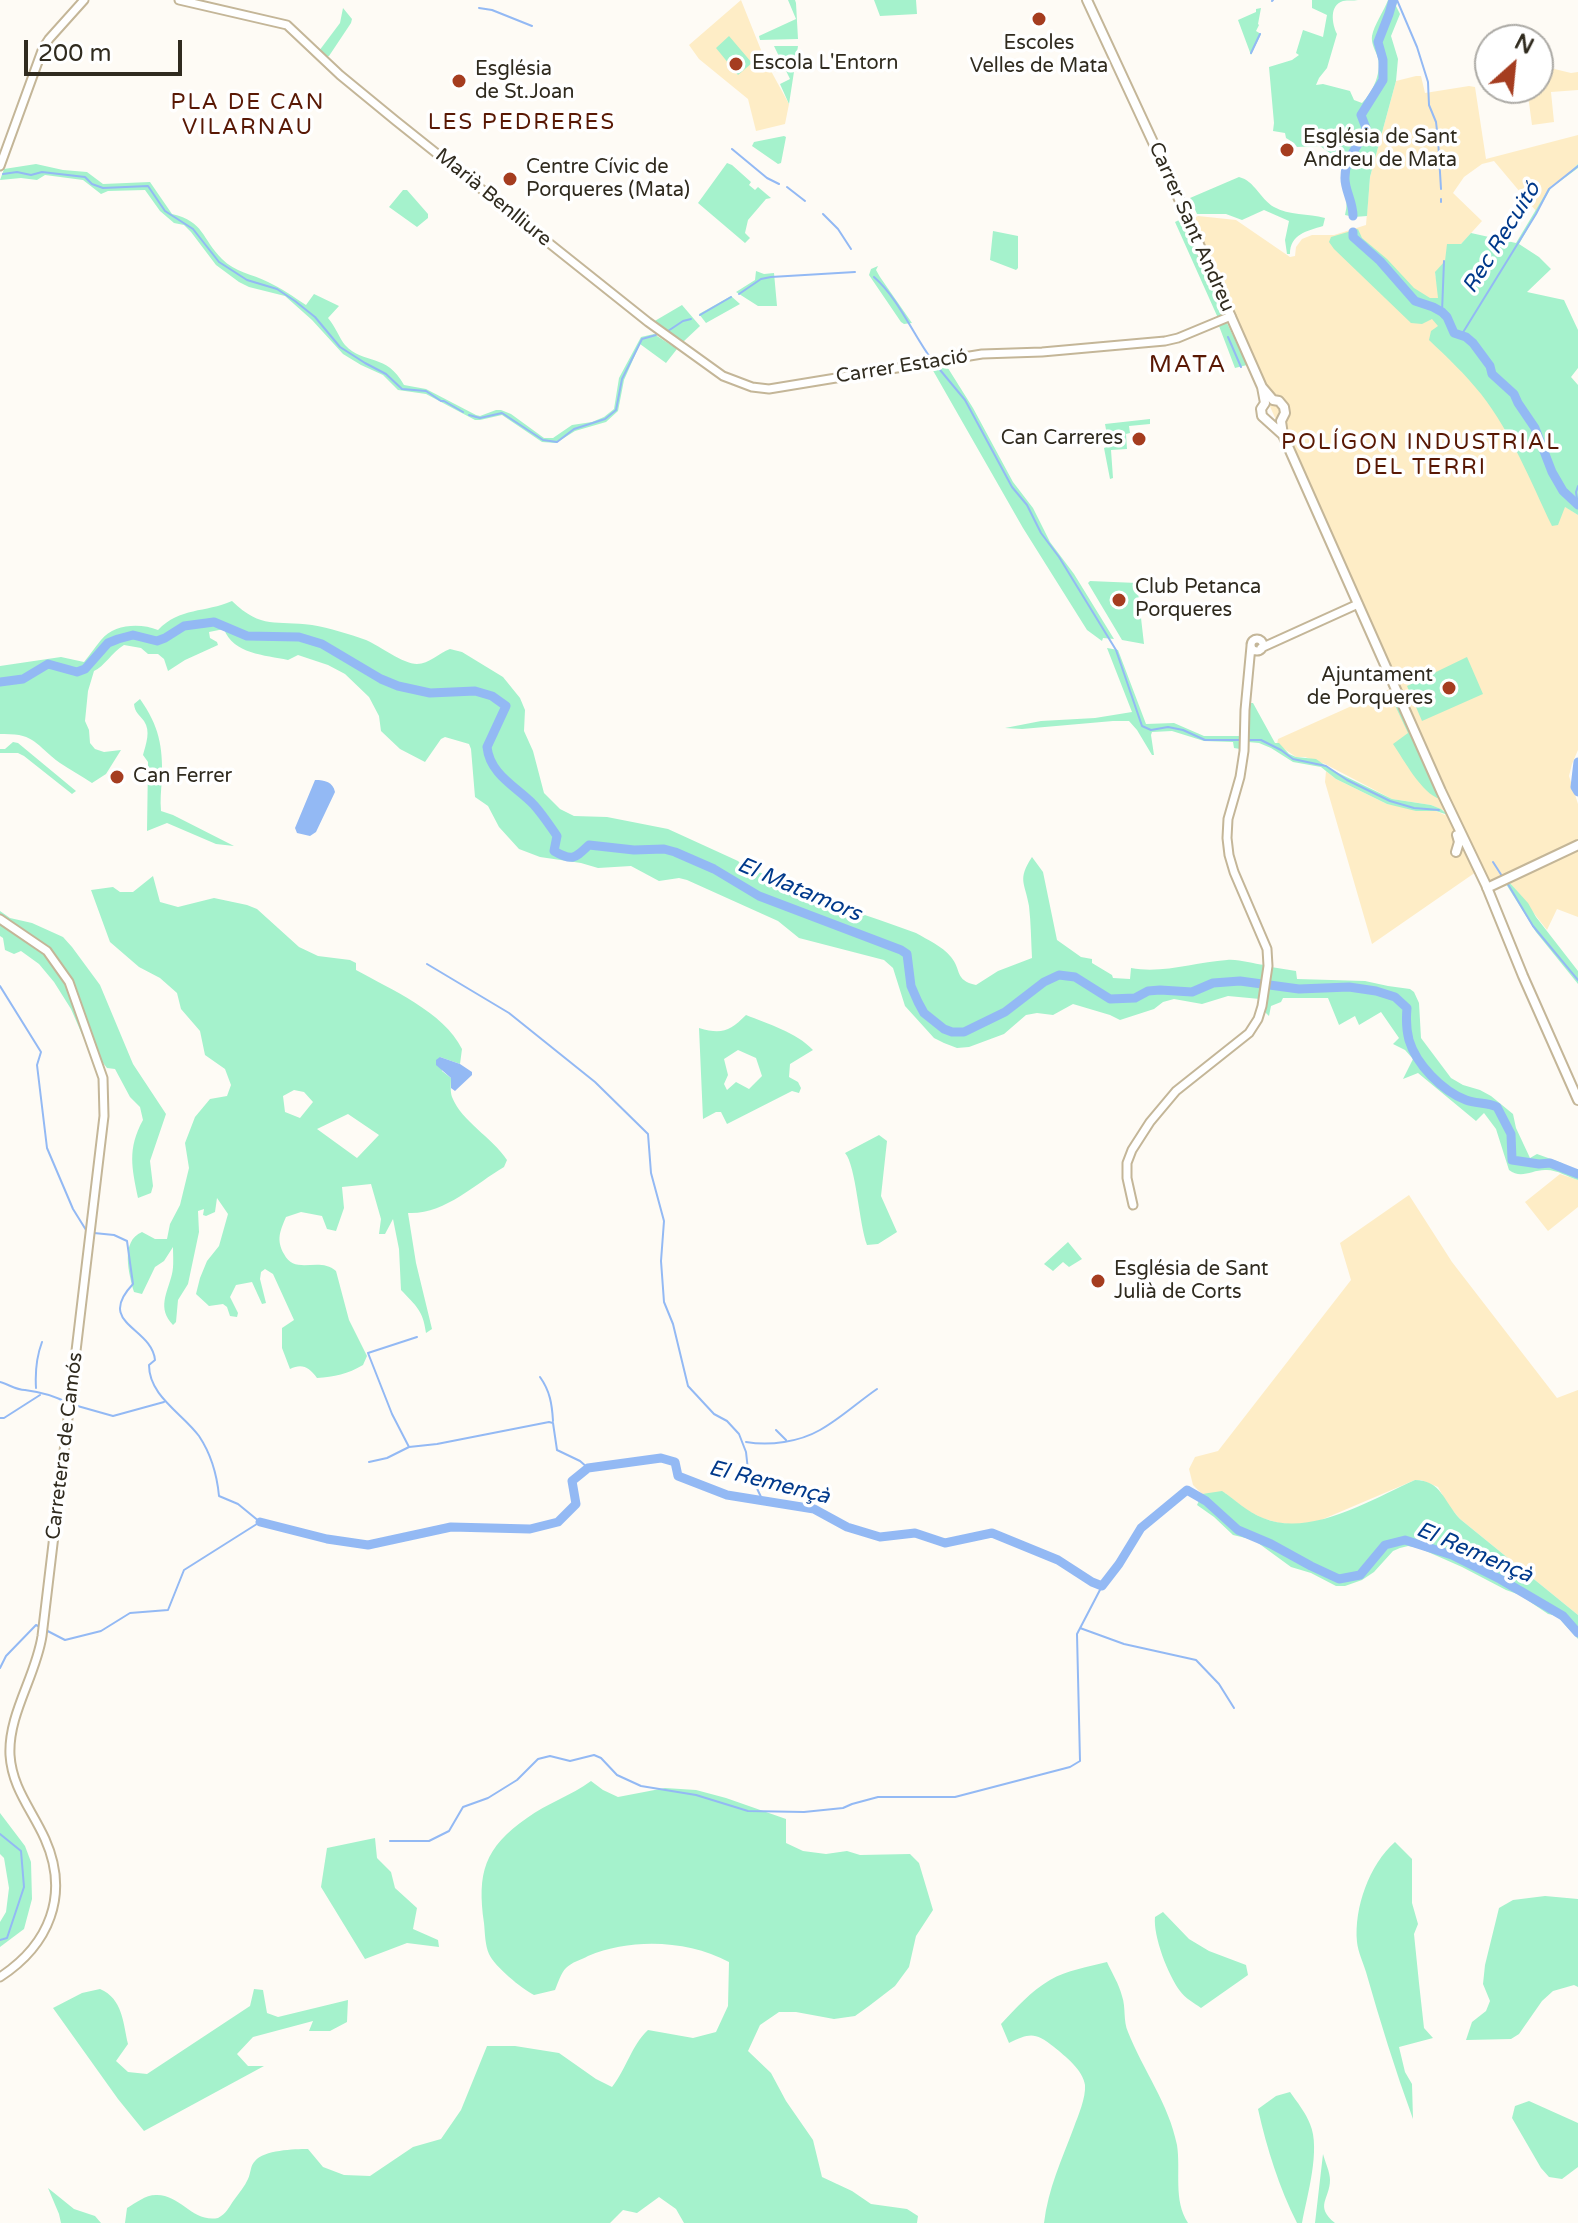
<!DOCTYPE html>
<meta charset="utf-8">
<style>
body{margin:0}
#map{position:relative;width:1578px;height:2223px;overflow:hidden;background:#fefbf5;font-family:"Varela Round",sans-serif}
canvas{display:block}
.north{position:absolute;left:1474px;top:24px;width:80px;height:80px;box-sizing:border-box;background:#fff;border:2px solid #acaaa5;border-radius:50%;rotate:27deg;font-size:22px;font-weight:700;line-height:32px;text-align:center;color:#302b1f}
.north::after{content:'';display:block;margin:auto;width:28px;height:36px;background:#a53d20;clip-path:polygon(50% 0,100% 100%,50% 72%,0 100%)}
.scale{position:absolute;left:24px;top:40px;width:158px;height:36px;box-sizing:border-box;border:4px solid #302b1f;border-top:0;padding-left:10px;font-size:24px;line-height:28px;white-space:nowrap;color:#302b1f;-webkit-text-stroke:6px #fff;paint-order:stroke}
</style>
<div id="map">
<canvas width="1578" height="2223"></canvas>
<div class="north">N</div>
<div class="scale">200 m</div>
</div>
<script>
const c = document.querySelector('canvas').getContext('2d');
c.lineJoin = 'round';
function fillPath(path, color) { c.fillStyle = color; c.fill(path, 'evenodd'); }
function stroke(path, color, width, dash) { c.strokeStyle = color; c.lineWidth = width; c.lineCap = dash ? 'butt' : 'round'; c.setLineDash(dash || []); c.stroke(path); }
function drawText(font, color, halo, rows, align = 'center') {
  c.font = font + ' "Varela Round",sans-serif'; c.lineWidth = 7; c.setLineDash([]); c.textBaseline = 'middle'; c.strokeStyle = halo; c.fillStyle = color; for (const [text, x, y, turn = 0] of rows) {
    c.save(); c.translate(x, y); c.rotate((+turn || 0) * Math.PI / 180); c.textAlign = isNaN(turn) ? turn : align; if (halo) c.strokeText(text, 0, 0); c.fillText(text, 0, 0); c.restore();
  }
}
const built = new Path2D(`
 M 741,0 L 765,60 L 789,104 L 785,124 L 756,131 L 748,99 L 699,59 L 689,45 Z
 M 1538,65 L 1571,73 L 1578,72 L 1578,90 L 1551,92 L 1554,122 L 1532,125 L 1527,88 L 1538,88 Z
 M 1416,76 L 1421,76 L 1425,93 L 1469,86 L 1475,87 L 1486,159 L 1578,135 L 1578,164 L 1565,177 L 1551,186 L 1536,211 L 1494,161 L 1482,164 L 1464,177 L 1453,193 L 1482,221 L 1435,273 L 1439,295 L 1439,327 L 1564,506 L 1578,515 L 1578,750 L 1572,764 L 1569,776 L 1578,804 L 1578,917 L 1557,909 L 1547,930 L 1507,879 L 1484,890 L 1476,872 L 1372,944 L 1325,782 L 1326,771 L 1336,779 L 1387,804 L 1436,811 L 1445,815 L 1445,811 L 1431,805 L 1392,799 L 1325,764 L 1305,757 L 1296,757 L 1277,744 L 1278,739 L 1394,687 L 1188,221 L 1198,216 L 1236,220 L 1290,257 L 1295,256 L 1296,247 L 1302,239 L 1312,235 L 1334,235 L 1366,225 L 1370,177 L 1396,81 Z
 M 1560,1174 L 1578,1180 L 1578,1207 L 1548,1231 L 1525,1202 Z
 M 1409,1195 L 1452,1262 L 1557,1398 L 1578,1390 L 1578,1615 L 1460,1519 L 1448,1505 L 1438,1487 L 1421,1480 L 1415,1480 L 1321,1520 L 1299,1525 L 1279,1523 L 1262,1518 L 1248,1511 L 1225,1493 L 1202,1494 L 1193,1485 L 1189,1469 L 1195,1457 L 1218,1451 L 1351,1280 L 1340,1243 Z`);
const green = new Path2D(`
 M 788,0 L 795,0 L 796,3 L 798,39 L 760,40 L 759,36 L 796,19 Z
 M 874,0 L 916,0 L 917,14 L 880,16 Z
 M 1312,0 L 1358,0 C 1353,1 1348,0 1343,1 C 1329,5 1332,24 1337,34 L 1327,68 L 1319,78 L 1316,85 L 1323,84 L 1350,91 L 1354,100 L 1362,103 C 1373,92 1383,71 1377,55 C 1375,50 1371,43 1372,36 C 1374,25 1384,11 1388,0 L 1398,0 L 1396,6 L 1400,14 L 1391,36 L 1398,59 L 1396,81 L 1370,177 L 1367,216 L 1354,217 L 1345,215 C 1350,198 1342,181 1343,162 L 1320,146 L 1297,147 L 1294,143 L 1286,138 L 1285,133 L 1273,131 L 1274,123 L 1269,67 L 1292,60 L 1299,55 L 1296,53 L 1303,30 L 1323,37 L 1327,15 L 1312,8 Z
 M 343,8 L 352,19 L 351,23 L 329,56 L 325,57 L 319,51 L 340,23 Z
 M 1261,8 L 1258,24 L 1259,25 L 1256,31 L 1261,34 L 1251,55 L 1238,20 L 1256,12 L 1256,9 Z
 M 729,36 L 752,63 L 738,75 L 716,48 Z
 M 774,46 L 798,46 L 789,104 L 780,84 L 790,79 Z
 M 784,136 L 786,137 L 781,163 L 778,164 L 752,146 L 754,142 Z
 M 727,163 L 732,165 L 751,182 L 749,185 L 755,190 L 758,187 L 771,198 L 766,199 L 748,220 L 745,233 L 750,238 L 745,243 L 698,203 Z
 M 36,164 L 63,170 L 87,172 L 103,184 L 150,182 L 172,214 C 205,222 201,238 222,259 C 235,272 252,274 268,282 C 281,288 294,297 306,305 L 314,294 L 339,306 L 328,318 C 335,326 340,339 345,345 C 364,365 387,353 404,385 L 426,389 L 476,415 L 480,416 L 496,410 L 501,410 L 511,414 L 544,438 L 553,438 L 572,425 L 592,422 L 604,417 L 614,409 L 619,378 L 641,337 L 654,334 L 677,349 L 666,363 L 640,344 L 624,380 L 618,411 L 606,422 L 575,431 L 556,443 L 542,442 L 502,415 L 480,420 L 475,420 L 426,394 L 398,390 L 383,375 L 361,365 L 343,354 L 312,320 L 285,296 L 249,287 L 239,282 L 216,265 L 191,232 L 184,225 L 174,223 L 160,211 L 145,190 L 108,191 L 101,194 L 83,180 L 45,175 L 37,180 L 21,178 L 0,180 L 4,169 Z
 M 1578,164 L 1578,168 L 1551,188 L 1519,244 L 1539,257 L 1551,269 L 1527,292 L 1564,300 L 1578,330 L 1578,368 L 1571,377 L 1578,385 L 1578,515 L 1565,507 L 1558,525 L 1552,526 C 1530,480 1512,434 1481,394 C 1465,374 1447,357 1429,340 L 1431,331 L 1438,326 L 1432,319 L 1422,324 L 1411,323 L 1334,249 L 1329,242 L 1331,237 L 1358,229 L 1362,238 L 1387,259 L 1414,288 L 1430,298 L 1438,298 L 1435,272 L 1445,261 L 1447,244 L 1461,244 L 1471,233 L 1516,243 L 1549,188 L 1565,177 Z
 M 1239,177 C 1255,181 1260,199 1274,207 C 1289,216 1308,213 1325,218 L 1323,226 C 1307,231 1290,234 1290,254 L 1287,254 L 1285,240 L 1289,221 L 1264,210 L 1242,220 L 1226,214 L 1197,214 L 1190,198 Z
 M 403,190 L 407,190 L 428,214 L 428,218 L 417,227 L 389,207 Z
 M 1181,219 L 1224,314 L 1218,318 L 1175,222 Z
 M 993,231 L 1018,236 L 1018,268 L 1016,270 L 990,260 Z
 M 878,266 L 876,270 L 880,277 L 912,323 L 904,324 L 901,322 L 869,275 L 871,269 Z
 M 756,271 L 764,274 L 774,273 L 777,306 L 758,306 L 736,292 L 755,280 Z
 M 731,296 L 740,304 L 706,323 L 699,314 Z
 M 682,305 L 700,326 L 683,342 L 653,322 Z
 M 1227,323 L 1247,365 L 1235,368 L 1219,326 Z
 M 946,365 L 973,408 L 1013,482 L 1033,508 L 1050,542 L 1074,574 L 1114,639 L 1103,638 L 1102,641 L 1087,630 L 1023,528 L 931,367 Z
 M 1150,419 L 1150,424 L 1129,426 L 1130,433 L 1126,434 L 1127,449 L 1111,450 L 1113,478 L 1110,479 L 1104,448 L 1109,446 L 1105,424 Z
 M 1090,581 L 1137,583 L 1144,644 L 1122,640 L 1088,583 Z
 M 232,601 C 262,630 276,620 312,625 C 330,628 349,634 366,640 C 380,646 403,664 417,664 C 429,664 439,653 450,649 L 462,652 L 503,677 L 520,698 L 525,710 L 524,731 L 533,751 L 544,793 L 560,809 L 574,816 L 607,817 L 668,829 L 738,861 C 752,875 756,869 771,877 C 817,901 868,915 916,933 C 928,940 942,946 951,957 C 962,970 954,980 976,985 L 998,971 L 1032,958 C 1031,941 1031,923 1029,906 C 1025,882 1017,880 1032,857 L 1043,872 L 1057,940 L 1081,957 L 1092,959 L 1092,963 L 1112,975 L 1113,978 L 1130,979 L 1131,968 C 1163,974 1195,962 1227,960 C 1240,959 1252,964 1265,965 L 1260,999 L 1228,996 L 1202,1004 L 1174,999 L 1163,1002 L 1154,1009 L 1120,1020 L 1110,1015 L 1073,1004 L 1053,1015 L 1037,1013 L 1026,1015 L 1004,1034 L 969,1047 L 957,1048 L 944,1043 L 934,1038 L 905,1006 L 893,968 L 884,960 L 799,938 L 778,921 L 687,880 L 679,878 L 659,881 L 631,866 L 598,868 L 581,863 L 540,857 L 519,849 L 499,827 L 488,806 L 475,797 L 471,749 L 469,744 L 445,737 L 441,739 L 425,762 L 400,749 L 381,731 L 379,716 L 369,697 L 345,674 L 328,665 L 298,655 L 288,660 C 265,655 233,654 224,629 L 209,632 L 210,638 L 217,642 L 218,645 L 185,660 L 168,671 L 164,659 L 158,654 L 148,654 L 141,648 L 124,645 C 112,652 104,667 94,671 L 88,691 L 85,721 L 89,730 L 90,743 L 95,749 L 104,752 L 121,750 L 106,774 L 92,783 C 82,776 70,770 60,763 C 34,744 36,733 0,734 L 0,666 L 61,657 L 84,662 C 90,655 95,647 101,640 C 114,624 140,623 158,630 C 180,607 205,613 232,601 Z
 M 1107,648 L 1118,650 L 1146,724 L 1174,723 L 1204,736 L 1241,736 L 1240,749 L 1234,748 L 1233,742 L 1204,741 L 1172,731 L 1152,732 L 1151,735 L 1154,755 L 1152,755 L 1137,730 L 1129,721 L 1113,721 L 1022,729 L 1005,728 L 1041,721 L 1095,718 L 1132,712 Z
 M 1467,657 L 1483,694 L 1422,721 L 1407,686 Z
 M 1395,698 L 1440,799 C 1422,794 1404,760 1393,744 L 1408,733 L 1392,699 Z
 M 140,699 C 159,726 163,746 162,779 C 161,790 160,801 161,811 L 173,815 L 234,846 L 216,844 L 167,823 L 147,831 L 148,762 L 143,755 C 146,744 151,731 144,721 C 139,714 135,713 134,704 Z
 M 1249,703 L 1253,703 L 1275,743 L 1279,743 L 1289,754 L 1296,757 L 1316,759 L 1332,770 L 1392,799 L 1431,805 L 1441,809 L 1448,815 L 1436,811 L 1416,811 L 1387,804 L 1336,779 L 1321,767 L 1293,762 L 1271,748 L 1259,743 L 1248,742 Z
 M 13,742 L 18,743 L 76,791 L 72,794 L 24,756 L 18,753 L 0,753 L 0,749 L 5,749 Z
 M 153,876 L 160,902 L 178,907 L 214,898 L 247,905 L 257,909 L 299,947 L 318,956 L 350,960 L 356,963 L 356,970 C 390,989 444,1012 462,1049 L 460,1064 L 440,1057 L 442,1071 L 451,1078 C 451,1084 450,1091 452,1097 C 462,1122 492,1137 507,1160 L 504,1167 C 475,1184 444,1215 408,1213 L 416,1263 L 432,1329 L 426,1333 C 423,1310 416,1306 401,1290 L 399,1249 L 393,1219 L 385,1234 L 379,1234 L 381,1219 L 371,1184 L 342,1187 L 344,1208 L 336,1231 L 327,1229 L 322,1216 L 301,1212 L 286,1217 C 280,1231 276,1240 284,1254 C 295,1276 319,1256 336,1271 L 349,1320 L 367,1356 L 363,1365 C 348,1374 334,1377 317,1378 C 309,1367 302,1363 290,1369 L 282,1348 L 282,1328 L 294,1320 L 273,1274 L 265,1269 L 261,1272 L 260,1279 L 266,1303 L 262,1304 L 252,1282 L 236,1285 L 230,1297 L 238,1313 L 237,1317 L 230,1316 L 227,1307 L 223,1304 L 209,1306 L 196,1294 L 200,1278 L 207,1261 L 219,1246 L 228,1214 L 217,1198 L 215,1212 L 206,1216 L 203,1215 L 204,1209 L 198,1211 L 199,1232 L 188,1284 L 178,1300 L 176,1322 L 173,1325 C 157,1308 167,1294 172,1274 C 174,1266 173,1256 173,1247 L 164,1261 L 155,1267 L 142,1294 L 134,1292 C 129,1274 120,1241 142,1232 L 155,1239 L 167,1239 L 170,1224 L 180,1205 L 189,1168 L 185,1143 L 195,1117 L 210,1099 L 227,1096 L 231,1085 L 225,1069 L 205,1055 L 200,1031 L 181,1009 L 177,993 L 160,978 L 139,967 L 110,942 L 91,890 L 113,887 L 120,892 L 133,892 ZM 294,1090 L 304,1092 L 313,1102 L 300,1118 L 285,1112 L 283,1096 ZM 348,1114 L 379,1135 L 357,1158 L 317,1129 Z
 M 1509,882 L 1528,903 L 1536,917 L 1578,971 L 1578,984 L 1536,932 L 1506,884 Z
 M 0,911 L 10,918 L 32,923 L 63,937 L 72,947 L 100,985 L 133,1064 L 166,1114 L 150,1161 L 153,1186 L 151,1193 L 138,1198 C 132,1168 127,1149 143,1120 L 140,1107 L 130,1097 L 115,1069 L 107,1068 L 84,1039 L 71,1009 L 54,982 L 39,964 L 21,951 L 14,954 L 5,950 L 3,938 L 0,936 Z
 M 1271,967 L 1296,971 L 1297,979 L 1365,981 L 1388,986 L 1410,989 L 1414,992 L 1419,1003 L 1421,1038 L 1451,1078 L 1463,1085 L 1480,1090 L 1491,1096 L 1513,1114 L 1516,1128 L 1530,1158 L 1537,1154 L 1562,1163 L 1571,1169 L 1578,1169 L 1578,1180 C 1568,1177 1557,1170 1547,1170 C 1532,1169 1522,1180 1509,1170 L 1496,1129 L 1484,1113 L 1476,1121 L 1418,1073 L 1403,1079 L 1413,1059 L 1405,1050 L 1393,1044 L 1399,1038 L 1381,1012 L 1359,1025 L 1355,1016 L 1339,1025 L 1328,998 L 1283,998 L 1281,1002 L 1271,1006 L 1269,1016 L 1264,1011 Z
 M 746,1015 C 768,1024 796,1032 813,1050 L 790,1064 L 789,1077 L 798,1082 L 801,1088 L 799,1093 L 792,1091 L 727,1124 L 721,1112 L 716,1112 L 703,1119 L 699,1028 C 722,1035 730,1031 746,1015 ZM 738,1050 L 756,1058 L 762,1076 L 749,1089 L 736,1082 L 727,1090 L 724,1084 L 728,1075 L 724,1059 Z
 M 879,1135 L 887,1141 L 881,1196 L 897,1232 L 878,1244 L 867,1245 C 859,1224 856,1165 845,1153 Z
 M 1068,1242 L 1082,1259 L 1069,1267 L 1063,1262 L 1053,1271 L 1044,1264 Z
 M 1415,1480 C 1441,1480 1444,1502 1460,1519 L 1578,1615 L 1578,1639 L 1557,1616 L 1548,1614 L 1520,1595 L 1506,1590 L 1462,1567 L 1419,1548 L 1408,1546 L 1400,1548 L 1393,1551 L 1374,1572 L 1362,1580 L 1345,1586 L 1336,1586 L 1311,1573 L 1291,1567 L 1254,1540 L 1233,1535 L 1214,1517 L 1197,1505 L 1202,1494 L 1222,1491 C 1236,1500 1247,1512 1263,1518 C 1310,1538 1372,1499 1415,1480 Z
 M 591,1781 L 603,1790 L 618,1797 L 665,1788 L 696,1790 L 726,1798 L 786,1819 L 786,1843 L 803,1851 L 826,1854 L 847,1851 L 860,1855 L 910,1854 L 919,1863 L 933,1910 L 916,1936 L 909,1967 L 895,1986 L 869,2006 L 855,2016 L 834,2019 L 796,2012 L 779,2012 L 760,2025 L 748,2051 L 771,2073 L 786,2101 L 813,2140 L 822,2177 L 852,2191 L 871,2204 L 907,2209 L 918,2216 L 917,2223 L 684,2223 L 676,2209 L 659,2197 L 637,2213 L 623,2210 L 610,2223 L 125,2223 L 127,2208 C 136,2203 145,2195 156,2195 C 180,2194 193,2223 218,2218 C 226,2214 229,2207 234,2200 C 239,2193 245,2186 248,2179 C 251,2173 250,2166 255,2161 C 264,2150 294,2149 308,2149 L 323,2167 L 344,2175 L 370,2176 L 413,2147 L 441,2139 L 461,2110 L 487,2046 L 515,2046 L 559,2053 L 596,2079 L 612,2087 C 627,2068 631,2046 648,2030 L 693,2038 L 716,2032 L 728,2006 L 729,1962 C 687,1940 632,1938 588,1956 C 581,1960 572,1962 566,1968 C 561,1973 558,1983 555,1990 L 534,1995 C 521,1988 495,1967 489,1954 C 485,1945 485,1933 484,1923 C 477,1873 484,1848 527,1818 C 547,1803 571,1796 591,1781 Z
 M 0,1813 L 25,1846 L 31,1862 L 32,1899 L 24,1929 L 0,1947 L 0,1922 L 6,1912 L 9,1888 L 4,1858 L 0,1854 Z
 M 375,1838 L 377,1858 L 391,1872 L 395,1888 L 417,1908 L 413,1929 L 438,1940 L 439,1947 L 407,1943 L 365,1959 L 321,1887 L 327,1848 Z
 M 1395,1842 L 1412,1859 L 1412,1903 L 1418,1924 L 1414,1934 L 1419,1983 L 1424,2028 L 1433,2038 L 1399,2047 L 1405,2072 L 1412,2084 L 1413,2119 C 1395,2070 1380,2021 1366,1972 C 1363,1962 1358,1952 1357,1942 C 1354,1908 1369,1865 1395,1842 Z
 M 1545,1896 L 1578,1899 L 1578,1987 L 1574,1985 L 1553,1991 L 1542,2001 L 1519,2034 L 1511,2039 L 1466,2040 L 1472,2022 L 1486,2011 L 1490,2001 L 1483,1984 L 1485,1965 L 1499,1908 L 1513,1900 Z
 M 1163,1912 L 1189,1939 L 1209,1951 L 1246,1965 L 1248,1975 L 1201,2008 C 1194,2003 1185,1998 1180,1991 C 1168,1975 1153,1936 1155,1917 Z
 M 1107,1962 C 1112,1973 1119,1984 1122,1996 C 1126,2007 1123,2021 1128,2032 C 1143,2070 1169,2104 1177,2145 C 1181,2171 1173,2200 1188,2223 L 1044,2223 C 1048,2189 1062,2159 1074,2127 C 1078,2116 1086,2098 1085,2085 C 1083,2070 1065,2056 1054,2047 C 1035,2032 1030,2033 1009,2043 L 1001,2024 C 1016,2008 1031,1991 1050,1980 C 1067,1970 1088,1967 1107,1962 Z
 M 100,1989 C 123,1999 123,2023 128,2044 L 116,2061 L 128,2072 L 147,2074 L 250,2006 L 254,1989 L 263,1990 L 267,2013 L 278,2017 L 348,2000 L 347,2022 L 330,2031 L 309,2031 L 313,2021 L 253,2037 L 237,2054 L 248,2066 L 264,2066 L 144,2131 L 118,2099 L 53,2008 L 82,1993 Z
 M 1290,2092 C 1297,2102 1306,2113 1310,2124 C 1321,2149 1307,2196 1302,2223 L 1297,2223 C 1279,2187 1267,2149 1258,2109 L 1276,2096 Z
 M 1529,2101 L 1578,2123 L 1578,2167 L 1562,2179 L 1549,2177 L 1541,2168 L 1512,2118 L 1515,2106 Z
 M 1323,2154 C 1325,2162 1330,2172 1330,2180 C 1330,2199 1314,2206 1335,2223 L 1315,2223 Z
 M 48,2188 L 74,2209 L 95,2216 L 101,2223 L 61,2223 L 59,2214 Z`);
const water = new Path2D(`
 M 315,780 C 325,780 333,782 335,792 L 316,832 L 310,836 L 297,833 L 295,828 Z
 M 440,1057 L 460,1064 L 472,1072 L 472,1075 L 455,1091 L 451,1088 L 451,1078 L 436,1065 L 436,1060 Z`);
const stream = new Path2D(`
 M 1397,0 L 1417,47 L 1428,82 L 1429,105 L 1436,122 L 1438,139 L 1441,189
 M 1272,1 L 1273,0
 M 479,8 L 492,10 L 532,26
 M 1251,53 L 1260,34
 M 732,149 L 767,178 L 779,184
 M 3,174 L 17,172 L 31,175 L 42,172 L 85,177 L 92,184 L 103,188 L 148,186 L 165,211 L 193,229 L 219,262 L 247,280 L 277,289 L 295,301 L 315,317 L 340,347 L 365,363 L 386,374 L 402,389 L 426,391 L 441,401 L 444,401 L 463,412
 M 787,187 L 805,201
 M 1441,199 L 1441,202
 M 823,214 L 838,229 L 851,249
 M 874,277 C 899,299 912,333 932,360
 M 739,294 L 761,279 L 771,277 L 855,272
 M 1442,312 L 1444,261
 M 700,315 L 731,297
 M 668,331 L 683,321 L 691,319
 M 1462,334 L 1536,214 L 1549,189 L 1578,166
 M 1228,337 L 1241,367
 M 936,365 L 965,400 L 1012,487 L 1027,505 L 1041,533 L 1059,557 L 1116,650 L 1142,726 L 1151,730 L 1168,727 L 1183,730 L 1205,740 L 1241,740
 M 469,415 L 480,418 L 502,413 L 543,440 L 557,442 L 574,429 L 605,419 L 616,410 L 622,379 L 642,339 L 656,335
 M 1578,486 L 1576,492 L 1578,505
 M 1249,740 L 1261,740 L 1281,750 L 1293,759 L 1326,766 L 1347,780 L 1390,801 L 1414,808 L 1439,810
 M 1493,862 L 1502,876
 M 1506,881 L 1533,926 L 1578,980
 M 427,964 L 509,1013 L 595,1082 L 648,1134 L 651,1173 L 664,1221 L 661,1261 L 664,1302 L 673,1324 L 688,1386 L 714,1414 L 727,1421 L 739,1434 L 746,1452 L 748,1470 L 763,1501
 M 0,986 L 41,1052 L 37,1065 L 47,1148 L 73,1209 L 86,1230
 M 540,1377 C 550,1391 552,1404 553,1421
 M 0,1382 C 8,1384 16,1390 25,1390 C 41,1392 53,1395 68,1403
 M 36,1388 C 35,1371 36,1358 42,1342
 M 74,1405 L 113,1416 L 164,1402
 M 0,1418 L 4,1418 L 40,1395
 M 776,1430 L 786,1440
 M 746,1442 C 770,1446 799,1442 820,1430 C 840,1419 858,1402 877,1389
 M 409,1447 L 392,1414 L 368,1353 L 417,1337
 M 369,1462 L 387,1458 L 409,1447 L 437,1444 L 549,1422 L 553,1423 L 557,1450 L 580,1461 L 588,1468
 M 1080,1628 L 1124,1644 L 1196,1660 L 1219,1684 L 1234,1708
 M 0,1668 L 6,1656 L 36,1625 L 65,1640 L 101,1631 L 130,1613 L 168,1610 L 184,1570 L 260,1522 L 238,1504 L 219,1496 C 217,1475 211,1454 199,1436 C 182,1413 149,1396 149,1365 L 155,1360 C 152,1327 95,1324 133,1284 L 127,1241 L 114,1235 L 94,1233
 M 0,1834 L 21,1851 L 24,1887 L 7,1938 L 0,1940
 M 390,1841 L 429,1841 L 449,1831 L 463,1807 L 488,1798 L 517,1780 L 538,1759 L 550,1756 L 570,1761 L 594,1755 L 601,1758 L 617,1775 L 641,1786 L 696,1795 L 748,1811 L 804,1812 L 843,1808 L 852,1804 L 878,1797 L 955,1797 L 1070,1767 L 1080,1761 L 1077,1634 L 1102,1586`);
const river = new Path2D(`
 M 1353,216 C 1353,201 1344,189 1345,177 C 1345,157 1360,146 1366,128 L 1361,115 L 1383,80 L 1383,60 L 1378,42 L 1389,14 L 1393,0
 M 1353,232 L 1353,237 L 1380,261 L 1415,301 L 1433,307 L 1442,312 L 1447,317 L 1454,333 L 1466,337 L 1473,343 L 1490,366 L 1492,374 L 1514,394 L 1518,403 L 1535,428 L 1552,472 L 1563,491 L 1578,505
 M 0,682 L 23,679 L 48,664 L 77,672 L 85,669 L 108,643 L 118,639 L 133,635 L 157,641 L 165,638 L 184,626 L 214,622 L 247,636 L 299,637 L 322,644 L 381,679 L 398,686 L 430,693 L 475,691 L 492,696 L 506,706 L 487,747 C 490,775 517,787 534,805 C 543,815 550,826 557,836 L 554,851 C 573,862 575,858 589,845 L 634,850 L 664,849 L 675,852 L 714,869 L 759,896 L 901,950 L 907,954 L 911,986 L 918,1002 L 924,1013 L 944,1029 L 952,1032 L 964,1032 L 1005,1012 L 1044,982 L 1059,975 L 1075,977 L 1110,999 L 1135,998 L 1148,991 L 1160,990 L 1192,992 L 1213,983 L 1240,981 L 1299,989 L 1349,987 L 1376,991 L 1395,997 L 1407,1008 C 1406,1019 1406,1029 1409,1040 C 1416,1064 1442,1091 1466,1100 C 1476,1104 1487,1102 1497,1107 L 1511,1134 L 1512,1160 L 1539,1164 L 1550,1163 L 1578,1174
 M 1578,762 L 1575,787 L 1578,792
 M 260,1522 L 327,1539 L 368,1545 L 451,1527 L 530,1529 L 558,1522 L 576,1504 L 572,1481 L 588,1468 L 661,1458 L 675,1462 L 678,1476 L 727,1495 L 814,1509 L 847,1527 L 880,1537 L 915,1533 L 945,1543 L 992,1533 L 1058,1560 L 1092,1582 L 1102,1586 L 1119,1564 L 1141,1528 L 1187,1490 L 1206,1501 L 1238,1530 L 1271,1544 L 1311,1566 L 1339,1579 L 1360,1575 L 1385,1545 L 1405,1540 L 1452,1555 L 1500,1579 L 1563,1616 L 1578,1633`);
const tertiary = new Path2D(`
 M 179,0 L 287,25 L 340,75 L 396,121 L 648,322 L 723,376 L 752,387 L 769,389 L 982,354 L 1042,352 L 1165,341 L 1178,338 L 1231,316
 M 0,166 L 43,48 L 49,39 L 84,0
 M1251 645a6 6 0 1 1 12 0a6 6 0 1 1-12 0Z
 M 1261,648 L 1358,604
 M 0,919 L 47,951 L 69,982 L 103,1078 L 104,1116 L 42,1636 C 36,1676 8,1714 10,1755 C 12,1788 32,1810 45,1839 C 70,1895 49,1945 0,1977
 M 1133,1205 L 1127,1178 L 1127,1163 L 1132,1150 L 1150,1122 L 1176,1091 L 1249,1033 L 1258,1019 L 1262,1006 L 1268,966 L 1267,949 L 1234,872 L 1229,855 L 1227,838 L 1228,819 L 1240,777 L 1244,751 L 1245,710 L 1251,646`);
const secondary = new Path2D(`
 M 1087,0 L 1171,181 L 1262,387 L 1265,403 L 1261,409 L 1262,416 L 1282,434
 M 1262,387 L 1273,400 L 1279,401 L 1284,407 L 1285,413 L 1281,421 L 1283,435 L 1441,791 L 1486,885 L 1523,976 L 1578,1100
 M 1456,852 L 1459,842 L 1457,835
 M 1487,888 L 1578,845`);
const markers = [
 [1039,19,8,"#a53d20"],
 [736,64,8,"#a53d20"],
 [459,81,8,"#a53d20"],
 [1287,150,8,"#a53d20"],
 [510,179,8,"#a53d20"],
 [1139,439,8,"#a53d20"],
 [1119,600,8,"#a53d20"],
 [1449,688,8,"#a53d20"],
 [117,777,8,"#a53d20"],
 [1098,1281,8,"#a53d20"]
];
const poiNames = [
 ["Escoles",1039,44,"center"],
 ["Velles de Mata",1039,67,"center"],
 ["Escola L'Entorn",752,64],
 ["Església",475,70],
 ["de St.Joan",475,93],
 ["Església de Sant",1303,138],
 ["Andreu de Mata",1303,161],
 ["Centre Cívic de",526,168],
 ["Porqueres (Mata)",526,191],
 ["Can Carreres",1123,439,"right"],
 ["Club Petanca",1135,588],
 ["Porqueres",1135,611],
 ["Ajuntament",1433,676,"right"],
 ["de Porqueres",1433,699,"right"],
 ["Can Ferrer",133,777],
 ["Església de Sant",1114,1270],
 ["Julià de Corts",1114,1293]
];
const streetNames = [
 ["Marià Benlliure",493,198,39],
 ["Carrer Sant Andreu",1191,227,66],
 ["Carrer Estació",902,367,-9],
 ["Carretera de Camós",65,1446,-83]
];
const neighbourhoodNames = [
 ["PLA DE CAN",248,103],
 ["VILARNAU",248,128],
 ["LES PEDRERES",522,123],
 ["POLÍGON INDUSTRIAL",1421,443],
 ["DEL TERRI",1421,468]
];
const waterNames = [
 ["Rec Recuitó",1502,238,-58],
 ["El Matamors",799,890,23],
 ["El Remençà",769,1483,14],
 ["El Remençà",1474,1553,23]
];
const quarterNames = [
 ["MATA",1188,366]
];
fillPath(built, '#feedc6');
fillPath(green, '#a5f2cc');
fillPath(water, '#93b9f4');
stroke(stream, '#93b9f4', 2);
stroke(river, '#93b9f4', 9);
stroke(tertiary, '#c4b698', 11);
stroke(secondary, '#c4b698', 12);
stroke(tertiary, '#fff', 7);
stroke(secondary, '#fff', 8);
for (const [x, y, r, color] of markers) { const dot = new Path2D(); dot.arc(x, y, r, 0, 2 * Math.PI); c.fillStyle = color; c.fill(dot); stroke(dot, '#fff', 3); }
drawText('20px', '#302b1f', '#fff', poiNames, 'left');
drawText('20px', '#302b1f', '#fff', streetNames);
c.letterSpacing = '2px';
drawText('22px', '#591804', '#fff', neighbourhoodNames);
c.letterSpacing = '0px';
drawText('italic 22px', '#00398b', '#fff', waterNames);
c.letterSpacing = '2px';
drawText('24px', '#591804', '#fff', quarterNames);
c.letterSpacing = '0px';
</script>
